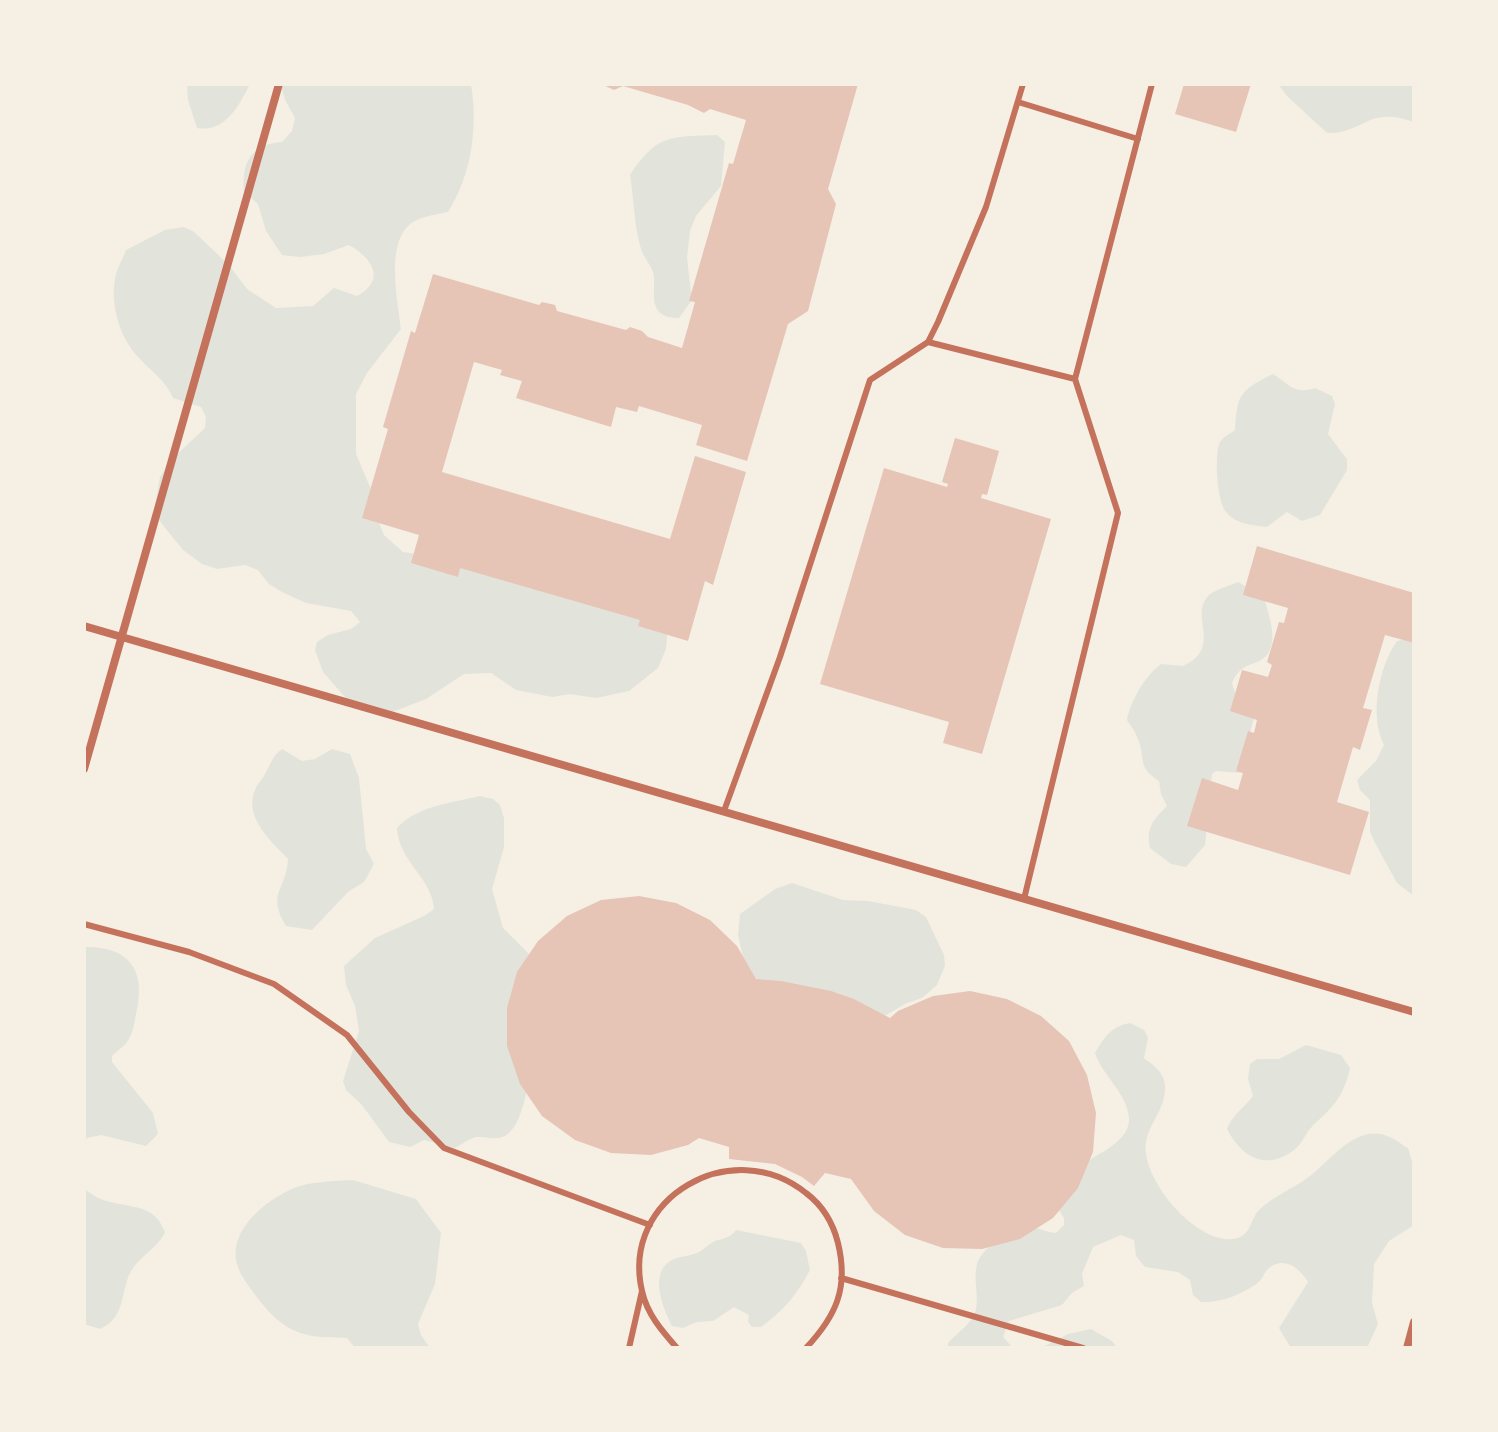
<!DOCTYPE html>
<style>
body{margin:0}
#map{position:relative;width:1498px;height:1432px;overflow:hidden;background:#f6efe4;font-family:Helvetica,sans-serif}
canvas{display:block}
.frame{position:absolute;inset:0;border:86px solid #f6efe4;pointer-events:none}
</style>
<div id="map">
<canvas width="1498" height="1432"></canvas>
<div class="frame"></div>
</div>
<script>
const c = document.querySelector('canvas').getContext('2d');
c.lineJoin = 'round';
function fillPath(path, color) { c.fillStyle = color; c.fill(path, 'evenodd'); }
function stroke(path, color, width, dash) { c.strokeStyle = color; c.lineWidth = width; c.lineCap = dash ? 'butt' : 'round'; c.setLineDash(dash || []); c.stroke(path); }
const green = new Path2D(`
 M 187,84 L 250,84 C 239,106 225,133 197,128 L 188,100 Z
 M 277,84 L 471,84 C 478,127 472,174 448,212 C 438,214 426,216 417,220 C 383,235 398,299 401,329 L 367,373 L 356,394 L 356,454 L 373,494 L 375,513 L 384,535 L 403,552 L 431,556 L 669,612 L 666,649 L 658,668 L 629,691 L 596,698 L 570,694 L 552,697 L 516,690 L 491,673 L 464,674 L 426,699 L 387,714 L 351,704 L 323,672 L 315,650 L 317,642 L 328,635 L 351,629 L 360,622 L 351,611 L 306,603 L 282,592 L 269,584 L 258,570 L 245,565 L 217,569 L 202,564 L 183,550 L 162,524 L 154,511 L 160,477 L 170,461 L 205,428 L 206,417 L 201,407 L 173,398 C 166,381 153,373 141,360 C 121,341 110,307 115,279 C 116,270 123,259 126,250 L 165,230 L 183,227 L 193,231 L 229,265 L 247,289 L 276,308 L 313,306 L 334,288 L 357,296 C 387,280 372,258 349,245 L 324,254 L 300,257 L 282,255 L 266,231 L 258,204 L 244,192 C 241,162 252,144 282,142 L 292,131 L 295,118 L 285,100 L 281,86 Z
 M 1278,84 L 1414,84 L 1414,122 C 1367,105 1364,134 1327,133 L 1288,97 Z
 M 717,135 L 725,142 L 721,186 L 696,216 L 690,231 L 687,258 L 692,300 L 679,318 C 643,318 658,287 653,272 C 650,264 644,258 641,249 C 634,226 634,200 630,175 C 657,134 670,137 717,135 Z
 M 1273,374 C 1289,384 1294,395 1315,388 L 1332,396 L 1335,404 L 1328,434 L 1347,459 L 1347,470 L 1320,515 L 1302,521 L 1287,512 L 1267,527 C 1251,525 1236,524 1226,512 C 1217,502 1214,454 1220,442 C 1223,437 1231,433 1235,430 C 1237,393 1241,390 1273,374 Z
 M 1238,582 L 1264,597 C 1268,613 1279,640 1267,655 C 1255,668 1242,660 1232,683 L 1239,706 L 1254,718 L 1248,740 L 1248,769 L 1241,773 L 1216,771 L 1212,774 L 1205,845 L 1186,867 L 1171,864 L 1150,848 C 1146,827 1153,820 1167,806 L 1161,794 L 1159,781 C 1135,766 1147,757 1137,737 C 1135,731 1130,725 1127,720 C 1131,700 1145,676 1161,664 L 1183,666 C 1224,648 1188,615 1209,595 C 1216,589 1230,586 1238,582 Z
 M 1407,639 L 1414,642 L 1414,896 L 1397,883 L 1375,843 L 1370,832 L 1370,800 L 1360,790 L 1357,780 L 1376,761 L 1384,745 C 1369,716 1379,666 1397,641 Z
 M 282,749 L 302,761 L 315,759 L 332,749 L 350,754 L 359,778 L 366,849 L 374,864 L 364,882 L 348,892 L 312,930 L 286,926 C 266,892 286,892 288,859 C 272,842 243,817 255,790 C 257,784 262,780 265,774 C 271,764 272,756 282,749 Z
 M 480,796 L 493,799 L 500,805 L 504,818 L 504,847 L 492,889 L 503,928 L 539,964 C 536,1000 535,1113 508,1134 C 498,1142 488,1136 477,1137 C 470,1138 462,1144 455,1148 L 424,1140 L 410,1147 L 389,1142 L 362,1105 L 346,1090 L 343,1081 L 359,1031 L 355,1006 L 346,985 L 344,966 L 375,938 L 424,916 L 434,909 C 432,877 399,863 397,828 C 417,806 451,803 480,796 Z
 M 792,883 L 843,900 L 868,901 L 916,910 L 926,917 L 944,955 L 945,966 L 937,985 L 922,998 L 907,1003 L 886,1015 L 865,1020 L 769,988 L 746,971 L 738,935 L 740,914 L 775,889 Z
 M 84,947 C 126,946 146,967 137,1009 C 135,1019 134,1030 129,1039 C 125,1046 117,1051 112,1056 L 112,1062 L 153,1113 L 158,1134 L 146,1146 L 101,1135 L 87,1138 L 84,1144 Z
 M 1130,1023 L 1144,1030 L 1148,1038 L 1144,1058 C 1153,1065 1164,1072 1165,1085 C 1167,1107 1149,1123 1146,1142 C 1140,1179 1199,1249 1238,1238 C 1251,1234 1251,1218 1259,1210 C 1273,1196 1295,1188 1310,1176 C 1331,1160 1356,1124 1387,1136 C 1394,1138 1401,1144 1408,1148 L 1414,1168 L 1414,1225 L 1389,1241 L 1374,1264 L 1372,1303 L 1378,1324 L 1367,1348 L 1291,1348 L 1279,1328 L 1308,1282 C 1299,1267 1282,1255 1267,1270 C 1265,1272 1262,1279 1260,1281 C 1244,1294 1221,1303 1201,1302 L 1193,1295 L 1190,1280 L 1178,1272 L 1145,1267 L 1136,1256 L 1134,1240 L 1121,1235 L 1093,1247 L 1082,1274 L 1084,1286 L 1072,1293 L 1062,1305 L 1009,1321 L 1003,1337 L 1013,1348 L 948,1348 L 948,1343 C 957,1333 973,1323 976,1309 C 979,1295 973,1278 977,1264 C 980,1251 1011,1225 1025,1226 C 1035,1226 1045,1232 1056,1233 L 1064,1225 L 1064,1218 L 1055,1204 C 1059,1195 1062,1184 1068,1176 C 1081,1158 1130,1148 1129,1118 C 1127,1093 1102,1075 1095,1053 C 1104,1037 1112,1026 1130,1023 Z
 M 1306,1045 L 1341,1055 L 1350,1068 C 1347,1084 1339,1101 1327,1112 C 1321,1118 1314,1124 1309,1130 C 1304,1137 1301,1145 1294,1150 C 1265,1172 1241,1156 1227,1129 C 1232,1115 1244,1108 1253,1096 L 1248,1079 L 1250,1064 L 1257,1059 L 1279,1059 Z
 M 353,1180 L 416,1199 L 441,1233 L 435,1284 L 418,1324 L 421,1335 L 430,1348 L 355,1348 L 347,1338 C 333,1337 317,1338 304,1334 C 282,1328 269,1313 256,1296 C 249,1287 240,1275 237,1264 C 228,1229 268,1198 297,1187 C 315,1181 334,1181 353,1180 Z
 M 84,1189 C 89,1192 95,1197 101,1199 C 125,1209 155,1201 165,1233 C 157,1248 139,1257 131,1271 C 120,1292 126,1318 100,1329 L 84,1324 Z
 M 736,1230 L 801,1243 L 806,1251 L 810,1270 C 797,1295 783,1311 761,1327 L 752,1327 L 748,1322 L 749,1315 L 734,1307 L 713,1321 L 697,1322 L 683,1328 L 672,1326 C 663,1308 647,1271 674,1259 C 682,1256 691,1256 699,1252 C 704,1249 709,1244 715,1241 C 724,1238 730,1238 736,1230 Z
 M 1091,1329 L 1112,1341 L 1117,1348 L 1041,1348 L 1068,1334 Z`);
const building = new Path2D(`
 M 601,84 L 858,84 L 828,189 L 836,204 L 808,311 L 788,324 L 747,461 L 696,445 L 702,425 L 639,406 L 637,412 L 616,407 L 611,427 L 516,398 L 522,381 L 500,375 L 502,370 L 474,362 L 442,472 L 670,539 L 695,456 L 746,472 L 713,585 L 705,581 L 688,641 L 638,626 L 640,620 L 460,568 L 458,577 L 411,563 L 419,535 L 362,518 L 388,429 L 383,427 L 411,331 L 415,333 L 433,274 L 539,305 L 542,302 L 555,305 L 557,311 L 626,330 L 630,327 L 642,331 L 648,337 L 682,348 L 695,302 L 689,301 L 729,163 L 733,164 L 746,120 L 710,109 L 704,113 L 688,105 L 623,86 L 614,90 Z
 M 1184,84 L 1251,84 L 1236,132 L 1175,114 Z
 M 955,438 L 999,451 L 987,495 L 982,494 L 981,498 L 1051,519 L 982,754 L 943,743 L 949,722 L 820,684 L 884,468 L 947,487 L 948,484 L 942,482 Z
 M 1257,546 L 1414,593 L 1414,643 L 1385,635 L 1363,708 L 1372,710 L 1360,750 L 1353,747 L 1337,802 L 1369,812 L 1350,875 L 1187,826 L 1202,778 L 1238,790 L 1243,773 L 1236,771 L 1248,731 L 1254,733 L 1257,720 L 1230,711 L 1242,670 L 1268,677 L 1272,665 L 1267,662 L 1279,622 L 1284,623 L 1288,608 L 1243,595 Z
 M 639,896 L 676,903 L 710,920 L 737,946 L 756,979 L 781,981 L 831,991 L 854,999 L 890,1018 L 898,1011 L 933,996 L 970,991 L 1007,999 L 1041,1016 L 1069,1041 L 1087,1075 L 1096,1113 L 1093,1152 L 1078,1188 L 1053,1218 L 1020,1239 L 982,1249 L 943,1248 L 905,1235 L 874,1211 L 851,1179 L 825,1173 L 814,1186 L 802,1177 L 775,1164 L 729,1159 L 729,1147 L 699,1138 L 688,1145 L 651,1155 L 611,1153 L 575,1140 L 542,1116 L 520,1084 L 507,1046 L 507,1008 L 517,972 L 538,941 L 567,916 L 601,900 Z`);
const service = new Path2D(`
 M 1018,102 L 1138,139
 M 928,342 L 1075,379
 M 724,811 L 780,657 L 870,380 L 928,342 L 938,322 L 986,207 L 1023,84
 M 1024,899 L 1118,513 L 1075,379 L 1152,84
 M 84,924 L 189,952 L 274,984 L 347,1035 L 409,1112 L 444,1148 L 650,1225
 M 841,1278 L 1083,1348
 M 629,1348 L 642,1291
 M 677,1348 C 662,1331 647,1314 642,1291 C 620,1197 733,1134 806,1193 C 822,1205 833,1223 838,1243 C 849,1288 836,1316 806,1348`);
const minor = new Path2D(`
 M 84,626 L 1414,1012
 M 84,769 L 279,84
 M 1407,1348 L 1414,1322`);
fillPath(green, '#e2e4dc');
fillPath(building, '#e6c5b7');
stroke(service, '#c5725c', 6);
stroke(minor, '#c5725c', 8);
</script>
